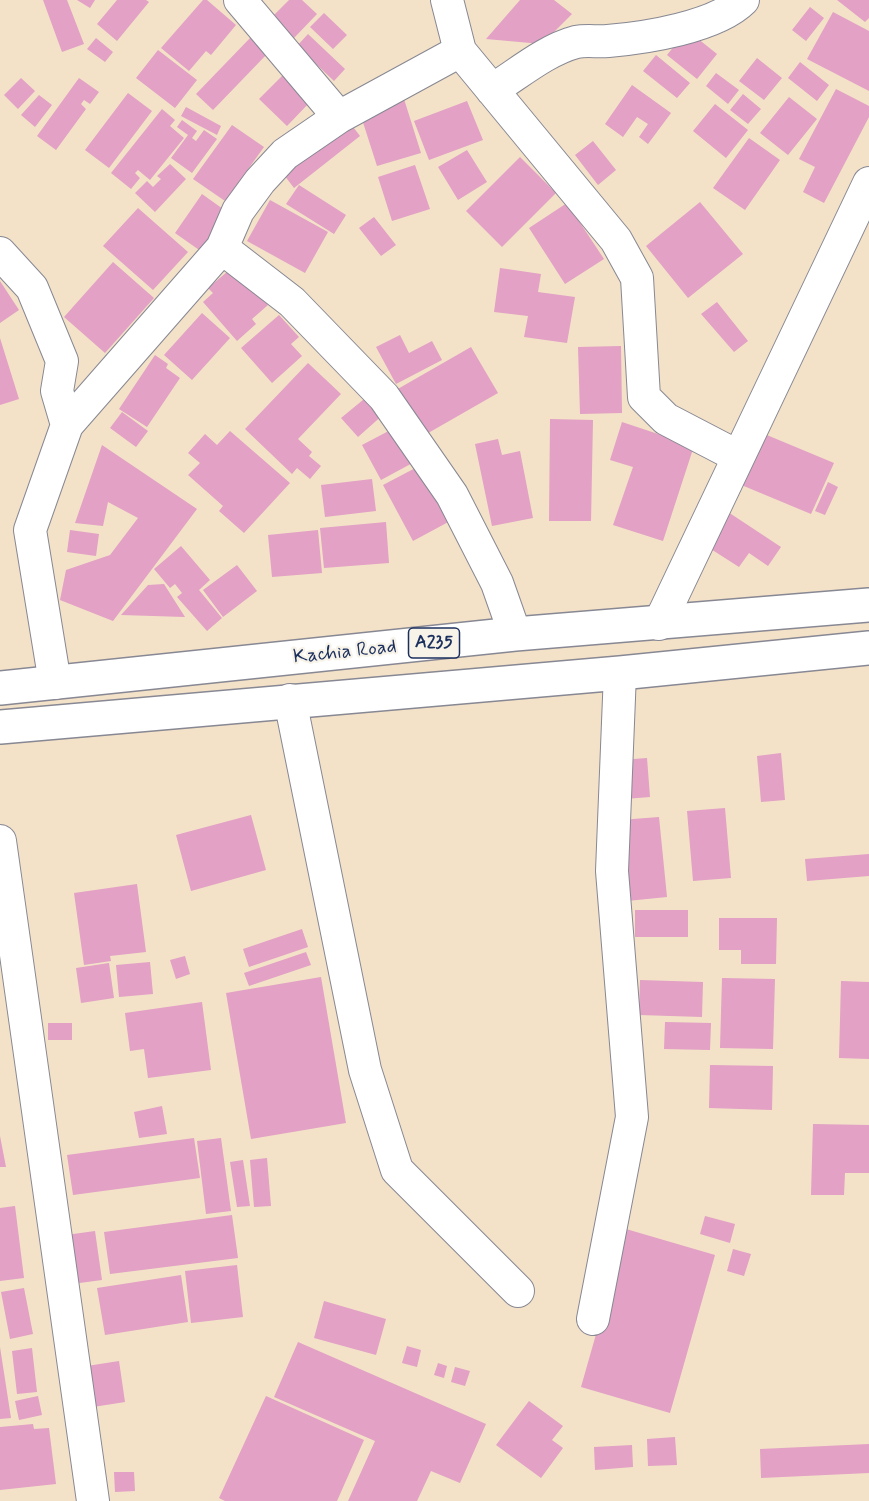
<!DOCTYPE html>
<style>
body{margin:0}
canvas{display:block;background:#f3e1c8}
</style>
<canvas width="869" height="1501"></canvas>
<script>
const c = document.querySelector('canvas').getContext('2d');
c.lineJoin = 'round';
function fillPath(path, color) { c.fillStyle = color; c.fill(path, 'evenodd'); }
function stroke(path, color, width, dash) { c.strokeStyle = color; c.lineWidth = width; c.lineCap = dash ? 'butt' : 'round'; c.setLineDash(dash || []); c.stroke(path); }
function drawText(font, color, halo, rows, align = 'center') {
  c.font = font + ' Mynerve,sans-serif'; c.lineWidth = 4.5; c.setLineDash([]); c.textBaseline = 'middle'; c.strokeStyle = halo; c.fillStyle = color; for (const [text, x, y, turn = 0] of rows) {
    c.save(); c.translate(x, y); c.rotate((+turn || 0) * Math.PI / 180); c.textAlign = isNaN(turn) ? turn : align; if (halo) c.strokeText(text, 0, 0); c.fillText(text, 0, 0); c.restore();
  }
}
const building = new Path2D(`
 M 43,0 L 67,0 L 84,44 L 62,52 Z
 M 77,0 L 95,0 L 90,8 Z
 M 117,0 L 146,0 L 149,2 L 117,41 L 97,24 Z
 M 203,0 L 207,0 L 236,25 L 211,55 L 206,51 L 189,71 L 161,48 Z
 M 289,0 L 302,0 L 317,14 L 294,38 L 272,17 Z
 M 520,0 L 554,0 L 572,14 L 542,44 L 486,39 Z
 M 837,0 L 869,0 L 869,18 L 865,22 Z
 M 810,7 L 824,18 L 806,41 L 792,30 Z
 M 833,12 L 869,31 L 869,91 L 807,59 Z
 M 324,13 L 347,35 L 333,49 L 310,27 Z
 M 687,30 L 717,54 L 697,79 L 667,55 Z
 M 308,34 L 345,69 L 334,81 L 297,46 Z
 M 251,37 L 268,53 L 213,110 L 196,94 Z
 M 96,38 L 113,52 L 105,62 L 87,49 Z
 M 158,50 L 197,80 L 175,108 L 136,78 Z
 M 656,55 L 690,83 L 677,98 L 643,71 Z
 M 757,58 L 782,78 L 764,100 L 739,81 Z
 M 800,62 L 829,85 L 817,101 L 788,78 Z
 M 716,73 L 739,90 L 728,104 L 706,86 Z
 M 283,75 L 311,101 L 287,126 L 259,99 Z
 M 21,78 L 35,91 L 18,109 L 4,95 Z
 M 79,78 L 99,92 L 90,104 L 84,100 L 81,104 L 86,109 L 56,150 L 37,136 Z
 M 632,85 L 671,113 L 648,144 L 639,137 L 648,124 L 637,117 L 623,137 L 605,124 Z
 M 836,89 L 869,106 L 869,117 L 824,203 L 803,192 L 815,167 L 799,159 Z
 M 128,93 L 152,111 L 109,168 L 85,150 Z
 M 743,94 L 761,109 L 748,124 L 730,110 Z
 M 39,95 L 52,105 L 35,127 L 21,115 Z
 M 789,97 L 817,119 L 788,155 L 760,133 Z
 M 404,99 L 421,153 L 377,166 L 360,113 Z
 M 467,101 L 483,140 L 429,160 L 414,121 Z
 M 715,104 L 748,130 L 726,158 L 693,131 Z
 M 186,107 L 221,126 L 217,135 L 181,116 Z
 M 162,109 L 175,120 L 170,126 L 184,138 L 150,180 L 138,170 L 135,173 L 140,178 L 131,189 L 111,173 Z
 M 347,119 L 360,136 L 294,188 L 281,171 Z
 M 182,120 L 197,131 L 192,138 L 196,141 L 204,130 L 217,139 L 192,173 L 171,158 L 188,135 L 177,127 Z
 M 232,125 L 264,147 L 225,201 L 193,179 Z
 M 749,138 L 780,160 L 745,210 L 713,188 Z
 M 593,141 L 616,170 L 598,185 L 575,155 Z
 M 467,150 L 487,182 L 458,200 L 438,167 Z
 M 520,157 L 556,193 L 502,247 L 466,211 Z
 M 170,164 L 186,179 L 155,212 L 135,193 L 147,181 L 153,187 L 161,179 L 157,176 Z
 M 415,165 L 430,209 L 392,221 L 378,177 Z
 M 299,185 L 346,215 L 334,234 L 286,204 Z
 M 202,194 L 230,214 L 202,252 L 175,233 Z
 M 270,200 L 328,232 L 305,273 L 247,241 Z
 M 700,202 L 743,254 L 688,298 L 646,246 Z
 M 567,203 L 604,259 L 565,284 L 529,228 Z
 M 138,208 L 188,252 L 153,290 L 103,246 Z
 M 374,217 L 396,245 L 381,256 L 359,228 Z
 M 113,262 L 154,298 L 105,353 L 64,317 Z
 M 234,266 L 268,305 L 252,319 L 256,324 L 237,341 L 203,302 L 213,293 L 208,288 Z
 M 500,268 L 541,274 L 538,292 L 575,297 L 567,343 L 524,337 L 528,316 L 494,312 Z
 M 0,281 L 19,310 L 0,323 Z
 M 717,302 L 748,341 L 734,352 L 701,314 Z
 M 202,313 L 230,338 L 192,380 L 164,355 Z
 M 279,315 L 299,337 L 291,344 L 302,356 L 272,383 L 241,348 Z
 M 400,335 L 409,353 L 432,341 L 442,360 L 396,384 L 376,347 Z
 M 0,338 L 19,399 L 0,405 Z
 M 621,346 L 622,413 L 580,414 L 578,347 Z
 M 471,347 L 498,393 L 416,440 L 389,394 Z
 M 155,355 L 168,364 L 166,368 L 180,378 L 147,427 L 119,409 Z
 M 308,363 L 341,394 L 298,439 L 312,452 L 309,456 L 321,466 L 310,479 L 297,468 L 292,474 L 245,429 Z
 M 369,395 L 385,413 L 358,437 L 341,418 Z
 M 122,412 L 148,431 L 136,447 L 110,428 Z
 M 550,419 L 593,420 L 591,521 L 549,521 Z
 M 622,422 L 694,446 L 663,541 L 613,525 L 633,467 L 610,460 Z
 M 400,425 L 418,460 L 381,480 L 362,445 Z
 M 230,431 L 290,483 L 244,533 L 219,511 L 223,506 L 188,475 L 200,463 L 188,453 L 205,434 L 217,445 Z
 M 762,433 L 834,463 L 811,514 L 739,484 Z
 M 498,439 L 502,455 L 520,451 L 533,518 L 492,526 L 475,444 Z
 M 102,445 L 197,509 L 113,621 L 60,600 L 66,570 L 110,555 L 138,518 L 108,502 L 103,526 L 75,523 Z
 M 423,464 L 452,520 L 413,541 L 383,485 Z
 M 372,479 L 376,511 L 325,517 L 321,485 Z
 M 828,482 L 838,487 L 825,515 L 815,511 Z
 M 725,510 L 781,547 L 768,566 L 749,553 L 739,567 L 703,544 Z
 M 386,522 L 389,563 L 324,568 L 320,528 Z
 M 70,530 L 99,534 L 96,556 L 67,552 Z
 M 318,530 L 322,573 L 272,577 L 268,535 Z
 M 181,546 L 210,580 L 199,590 L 222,618 L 207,631 L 177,597 L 182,593 L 175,584 L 170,588 L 154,569 Z
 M 237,565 L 257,591 L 223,617 L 203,590 Z
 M 164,584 L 185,617 L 121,615 L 148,585 Z
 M 781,753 L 785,800 L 761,802 L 757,756 Z
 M 647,758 L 650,797 L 625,799 L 621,760 Z
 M 725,808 L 731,878 L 693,881 L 687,811 Z
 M 251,815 L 266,870 L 191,891 L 176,835 Z
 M 659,817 L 667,897 L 627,901 L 620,820 Z
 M 869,854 L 869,876 L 807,881 L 805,859 Z
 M 137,884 L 146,952 L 110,956 L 111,961 L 84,965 L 74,893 Z
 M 635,910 L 688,910 L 688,937 L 635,937 Z
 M 719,918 L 777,918 L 776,964 L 741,964 L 741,950 L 719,950 Z
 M 302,929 L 308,947 L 249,967 L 243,949 Z
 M 306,952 L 311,965 L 249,986 L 244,973 Z
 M 185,956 L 190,974 L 176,979 L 170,960 Z
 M 150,962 L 153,994 L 119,997 L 116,965 Z
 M 109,963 L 114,998 L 81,1003 L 76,968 Z
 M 321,977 L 346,1123 L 251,1139 L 226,993 Z
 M 722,978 L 775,979 L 773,1049 L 720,1048 Z
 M 640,980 L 703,982 L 702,1017 L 639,1015 Z
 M 841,981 L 869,982 L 869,1059 L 839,1058 Z
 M 202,1002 L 211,1070 L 148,1078 L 144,1049 L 130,1051 L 125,1013 Z
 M 665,1022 L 711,1023 L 710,1050 L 664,1049 Z
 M 48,1023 L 72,1023 L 72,1040 L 48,1040 Z
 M 710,1065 L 773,1066 L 772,1110 L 709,1108 Z
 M 162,1106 L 167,1134 L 139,1138 L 134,1112 Z
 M 813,1124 L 869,1125 L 869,1173 L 845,1173 L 844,1195 L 811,1195 Z
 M 0,1136 L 6,1167 L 0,1167 Z
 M 194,1138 L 200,1178 L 73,1195 L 67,1155 Z
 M 221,1138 L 231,1211 L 206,1214 L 197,1141 Z
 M 267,1158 L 271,1206 L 254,1207 L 250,1160 Z
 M 243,1160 L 250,1206 L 237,1207 L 230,1162 Z
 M 15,1206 L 24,1278 L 0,1281 L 0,1208 Z
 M 232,1215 L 238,1258 L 110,1274 L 104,1232 Z
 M 705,1216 L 735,1224 L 730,1243 L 700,1234 Z
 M 626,1229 L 715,1255 L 670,1413 L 581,1387 Z
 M 95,1231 L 102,1280 L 72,1284 L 66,1235 Z
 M 733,1249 L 751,1254 L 744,1276 L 727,1271 Z
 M 237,1265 L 243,1317 L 191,1323 L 185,1271 Z
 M 181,1275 L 188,1322 L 105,1335 L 97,1288 Z
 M 24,1288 L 33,1334 L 10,1339 L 1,1292 Z
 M 324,1301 L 386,1319 L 376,1355 L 314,1338 Z
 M 298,1342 L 486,1424 L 460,1483 L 431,1471 L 417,1501 L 348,1501 L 375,1441 L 274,1397 Z
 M 407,1346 L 421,1350 L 417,1367 L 402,1363 Z
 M 0,1347 L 11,1418 L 0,1419 Z
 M 32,1348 L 37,1392 L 17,1394 L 12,1351 Z
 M 119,1361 L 125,1402 L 93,1407 L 87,1366 Z
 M 438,1363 L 447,1366 L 444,1378 L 434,1375 Z
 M 455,1367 L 470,1371 L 465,1386 L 451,1382 Z
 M 38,1396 L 42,1415 L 19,1420 L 15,1401 Z
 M 266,1396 L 364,1440 L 337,1501 L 225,1501 L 219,1498 Z
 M 529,1401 L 563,1426 L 552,1440 L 563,1448 L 541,1478 L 496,1445 Z
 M 33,1424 L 34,1429 L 49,1428 L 56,1484 L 0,1490 L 0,1427 Z
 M 675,1437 L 677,1465 L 648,1466 L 647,1439 Z
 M 869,1444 L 869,1473 L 761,1478 L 760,1449 Z
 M 632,1445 L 633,1467 L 595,1470 L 594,1447 Z
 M 114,1472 L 134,1472 L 135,1491 L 115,1492 Z`);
const minor = new Path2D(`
 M 240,0 L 339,117
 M 447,0 L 460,51 L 616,240 L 637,278 L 644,397 L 666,419 L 737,456
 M 492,90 C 518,74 546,50 576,42 C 586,40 598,42 608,41 C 645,38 716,27 743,0
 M 222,248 L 292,302 L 384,397 L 452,495 L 497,583 L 515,634
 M 0,253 L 32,288 L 62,361 L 57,391 L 67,425 L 30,530 L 55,683
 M 67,425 L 222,248 L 238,211 L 260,181 L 285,154 L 339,117 L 460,51
 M 659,624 L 869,183
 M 290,700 L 365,1070 L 397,1170 L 518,1291
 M 0,841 L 93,1501
 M 593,1319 L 632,1117 L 612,871 L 620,673`);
const highway = new Path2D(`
 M 0,688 L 515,634 L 869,605
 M 0,727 L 620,673 L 869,648`);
const shields = [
 [434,643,51]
];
const shieldNames = [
 ["A235",434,643]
];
const streetNames = [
 ["Kachia Road",345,653,-6]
];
fillPath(building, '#e2a1c5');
stroke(minor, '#878893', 34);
stroke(highway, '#878893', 36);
stroke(minor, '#fff', 32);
stroke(highway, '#fff', 33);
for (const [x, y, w] of shields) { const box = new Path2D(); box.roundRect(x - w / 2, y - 15, w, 30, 4.5); c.fillStyle = '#f7f3e8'; c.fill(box); stroke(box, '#1b2f5e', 1.5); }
drawText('bold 18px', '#1b2f5e', null, shieldNames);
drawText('20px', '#1b2f5e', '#f7f3e8', streetNames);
</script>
